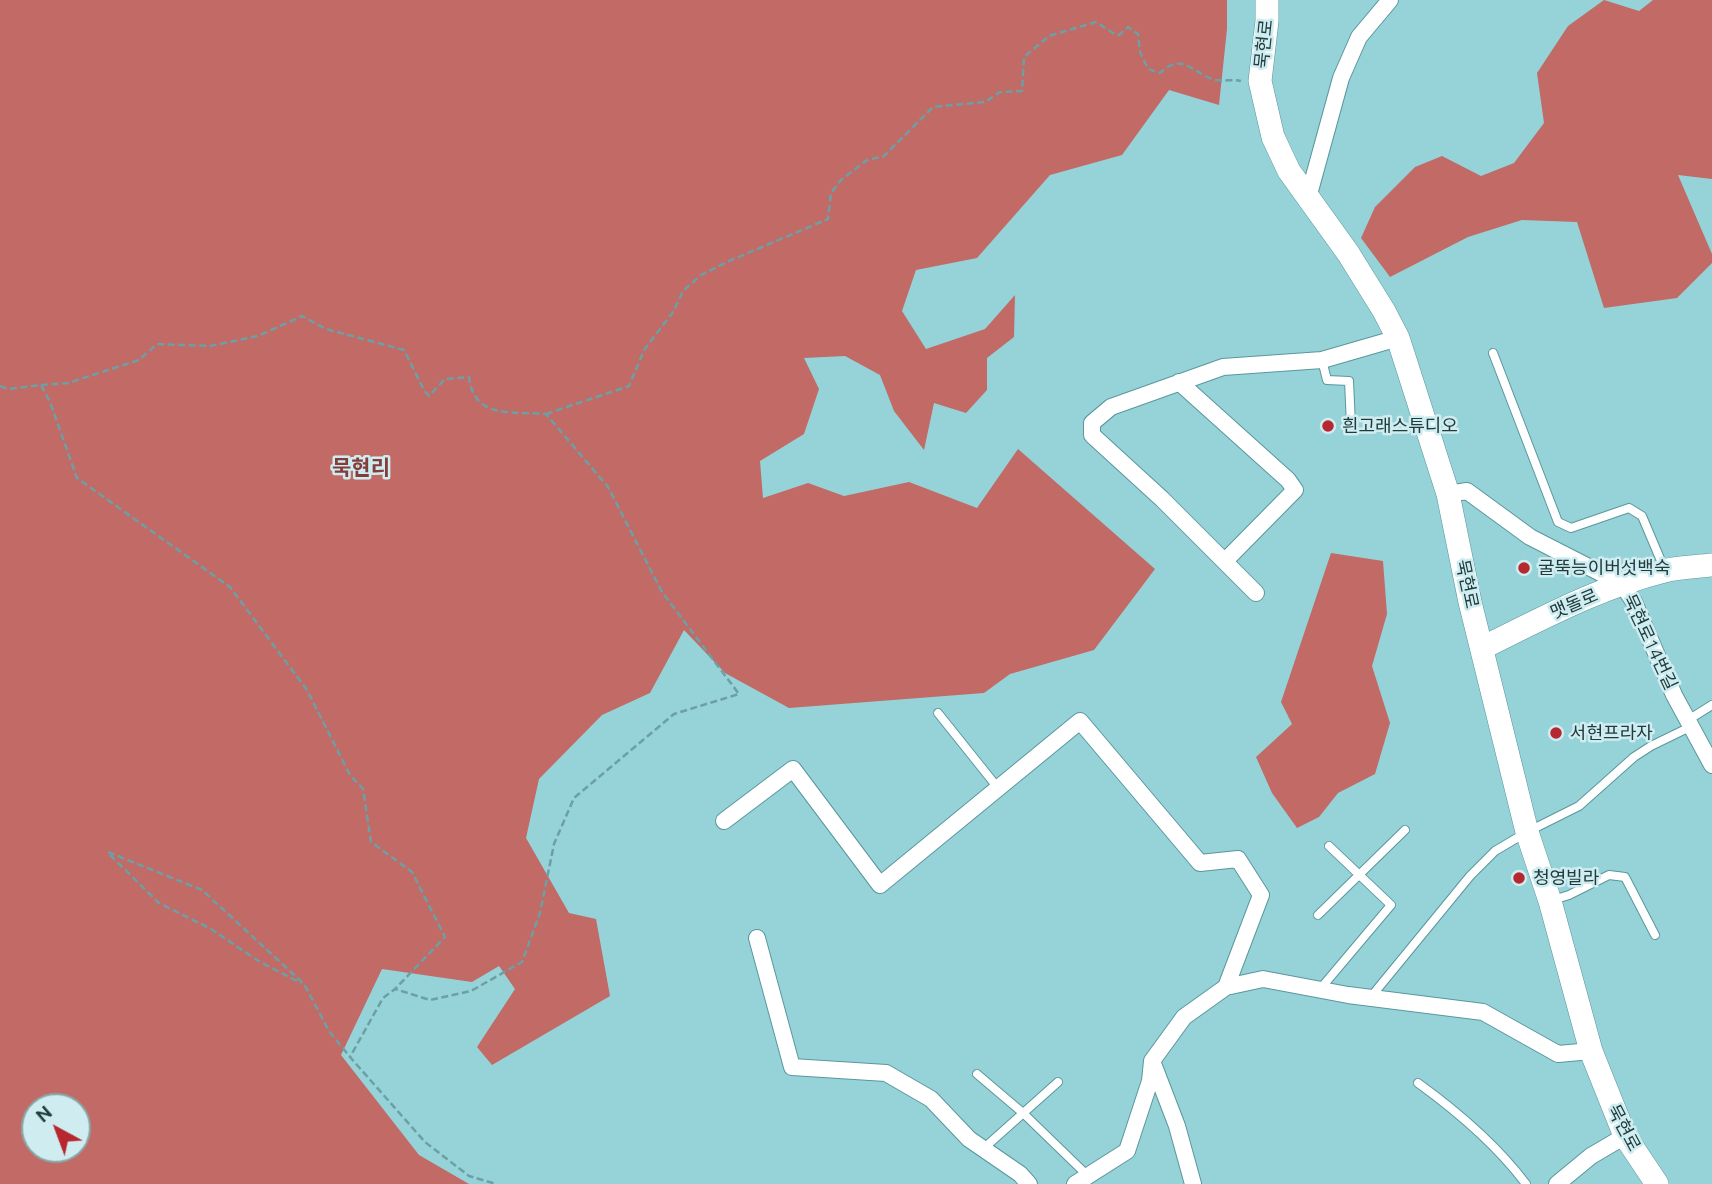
<!DOCTYPE html>
<meta charset="utf-8">
<style>
body{margin:0}
#map{position:relative;width:1712px;height:1184px;overflow:hidden;background:#95d3d9;font-family:Ubuntu,sans-serif}
canvas{display:block}
.north{position:absolute;left:21px;top:1093px;width:70px;height:70px;box-sizing:border-box;background:#cfedf0;border:2px solid #89a6a8;border-radius:50%;rotate:319deg;font-size:19px;font-weight:700;line-height:28px;text-align:center;color:#213b3d}
.north::after{content:'';display:block;margin:auto;width:24px;height:32px;background:#b72730;clip-path:polygon(50% 0,100% 100%,50% 72%,0 100%)}
</style>
<div id="map">
<canvas width="1712" height="1184"></canvas>
<div class="north">N</div>
</div>
<script>
const c = document.querySelector('canvas').getContext('2d');
c.lineJoin = 'round';
function fillPath(path, color) { c.fillStyle = color; c.fill(path, 'evenodd'); }
function stroke(path, color, width, dash) { c.strokeStyle = color; c.lineWidth = width; c.lineCap = dash ? 'butt' : 'round'; c.setLineDash(dash || []); c.stroke(path); }
function drawText(font, color, halo, rows, align = 'center') {
  c.font = font + ' Ubuntu,"Noto Sans KR",sans-serif'; c.lineWidth = 5; c.setLineDash([]); c.textBaseline = 'middle'; c.strokeStyle = halo; c.fillStyle = color; for (const [text, x, y, turn = 0] of rows) {
    c.save(); c.translate(x, y); c.rotate((+turn || 0) * Math.PI / 180); c.textAlign = isNaN(turn) ? turn : align; if (halo) c.strokeText(text, 0, 0); c.fillText(text, 0, 0); c.restore();
  }
}
const forest = new Path2D(`
 M 0,0 L 1227,0 L 1227,29 L 1219,105 L 1169,90 L 1122,155 L 1050,175 L 977,258 L 916,270 L 902,311 L 926,349 L 985,329 L 1015,295 L 1014,337 L 987,358 L 987,390 L 966,413 L 934,403 L 924,450 L 894,411 L 880,375 L 845,356 L 804,358 L 819,389 L 804,434 L 760,461 L 763,498 L 808,483 L 844,496 L 909,482 L 977,508 L 1018,449 L 1155,569 L 1094,650 L 1010,674 L 984,693 L 789,708 L 725,673 L 684,630 L 650,693 L 602,715 L 539,779 L 526,838 L 569,913 L 596,919 L 610,996 L 492,1065 L 477,1047 L 515,989 L 499,966 L 472,982 L 382,969 L 341,1055 L 419,1155 L 469,1184 L 0,1184 ZM 35,1107 L 77,1107 L 77,1149 L 35,1149 Z
 M 1604,0 L 1639,11 L 1653,0 L 1712,0 L 1712,179 L 1678,175 L 1712,254 L 1712,263 L 1677,298 L 1604,308 L 1577,222 L 1522,220 L 1468,237 L 1390,277 L 1361,238 L 1375,207 L 1415,167 L 1442,156 L 1481,176 L 1514,163 L 1544,123 L 1537,73 L 1568,26 Z
 M 1331,553 L 1383,561 L 1387,614 L 1372,666 L 1390,723 L 1375,774 L 1338,793 L 1319,817 L 1297,828 L 1272,793 L 1256,757 L 1292,724 L 1281,702 Z`);
const path = new Path2D(`
 M 41,385 L 68,383 L 139,360 L 157,344 L 210,346 L 258,336 L 302,316 L 326,329 L 404,350 L 424,390 L 429,396 L 445,379 L 469,377 C 474,420 513,411 546,414 L 608,487 L 662,592 L 739,694 L 674,714 L 574,798 L 554,844 L 540,913 L 522,962 L 471,991 L 430,1000 L 395,989
 M 0,386 L 8,389 L 41,385 L 50,402 L 77,478 L 230,587 L 307,690 L 350,775 L 363,789 L 371,842 L 412,872 L 445,937 L 395,989 L 383,998 L 350,1057 L 425,1142 L 469,1176 L 496,1184
 M 546,414 L 629,386 L 644,350 L 673,312 L 683,291 L 701,275 L 729,261 L 828,219 L 831,193 L 841,180 L 867,160 L 884,156 L 933,107 L 985,102 L 1000,92 L 1022,91 L 1024,57 L 1049,36 L 1096,22 L 1113,33 L 1119,35 L 1128,27 L 1138,34 L 1140,52 L 1148,69 L 1160,73 C 1182,52 1192,72 1212,79 C 1221,82 1232,79 1241,81
 M 108,852 L 202,890 L 304,984 L 329,1031 L 350,1057
 M 110,855 L 159,903 L 211,929 L 260,962 L 301,983`);
const lane = new Path2D(`
 M 1493,353 L 1558,522 L 1571,528 L 1629,508 L 1642,516 L 1664,568
 M 1322,360 L 1327,380 L 1349,381 L 1351,425
 M 938,713 L 998,788
 M 1688,720 L 1712,705
 M 1553,900 L 1569,895 L 1609,875 L 1625,877 L 1655,935
 M 1318,915 L 1405,830
 M 1321,988 L 1391,905 L 1329,846
 M 1370,998 L 1470,876 L 1495,851 L 1527,832 L 1579,806 L 1634,757 L 1651,746 L 1692,726
 M 977,1074 L 1023,1113 L 1089,1177
 M 1418,1083 C 1458,1112 1496,1144 1526,1184
 M 983,1149 L 1058,1082`);
const street = new Path2D(`
 M 1308,198 L 1341,78 L 1359,37 L 1390,0
 M 1179,382 L 1288,480 L 1295,490 L 1225,561
 M 1448,494 L 1467,491 L 1530,537 L 1622,584 L 1634,602 L 1674,695 L 1712,765
 M 1256,593 L 1162,499 L 1092,435 L 1092,423 L 1111,407 L 1223,367 L 1322,360 L 1398,338
 M 724,821 L 793,769 L 880,885 L 1080,721 L 1200,863 L 1238,859 L 1261,895 L 1226,987
 M 757,938 L 792,1067 L 886,1073 L 931,1099 L 969,1139 L 1020,1174 L 1029,1184
 M 1154,1066 L 1177,1126 L 1193,1184
 M 1075,1184 L 1127,1151 L 1150,1081 L 1152,1061 L 1184,1017 L 1226,987 L 1263,979 L 1348,995 L 1483,1012 L 1558,1054 L 1591,1051
 M 1557,1184 L 1591,1156 L 1625,1136`);
const secondary = new Path2D(`
 M 1267,0 L 1267,21 L 1260,81 L 1273,137 L 1289,171 L 1348,253 L 1384,311 L 1398,338 L 1448,494 L 1470,602 L 1527,832 L 1550,901 L 1591,1051 L 1625,1136 L 1657,1184
 M 1482,648 C 1541,619 1600,587 1664,571 C 1679,567 1696,567 1712,565`);
const markers = [
 [1328,426,7,"#b72730"],
 [1524,568,7,"#b72730"],
 [1556,733,7,"#b72730"],
 [1519,878,7,"#b72730"]
];
const streetNames = [
 ["묵현로",1264,44,-84],
 ["묵현로",1467,584,78],
 ["맷돌로",1574,604,-23],
 ["묵현로14번길",1650,642,65],
 ["묵현로",1624,1128,62]
];
const poiNames = [
 ["흰고래스튜디오",1342,426],
 ["굴뚝능이버섯백숙",1538,568],
 ["서현프라자",1570,733],
 ["청영빌라",1533,878]
];
const quarterNames = [
 ["묵현리",361,468]
];
fillPath(forest, '#c16a66');
stroke(lane, '#5a979d', 10);
stroke(street, '#5a979d', 18);
stroke(secondary, '#5a979d', 24);
stroke(path, '#6d9fa4', 2.5, [7, 3.5]);
stroke(lane, '#fff', 8);
stroke(street, '#fff', 16);
stroke(secondary, '#fff', 23);
for (const [x, y, r, color] of markers) { const dot = new Path2D(); dot.arc(x, y, r, 0, 2 * Math.PI); c.fillStyle = color; c.fill(dot); stroke(dot, '#cfedf0', 2.5); }
drawText('18px', '#213b3d', '#cfedf0', streetNames);
drawText('18px', '#213b3d', '#cfedf0', poiNames, 'left');
drawText('bold 21px', '#853d3b', '#cfedf0', quarterNames);
</script>
